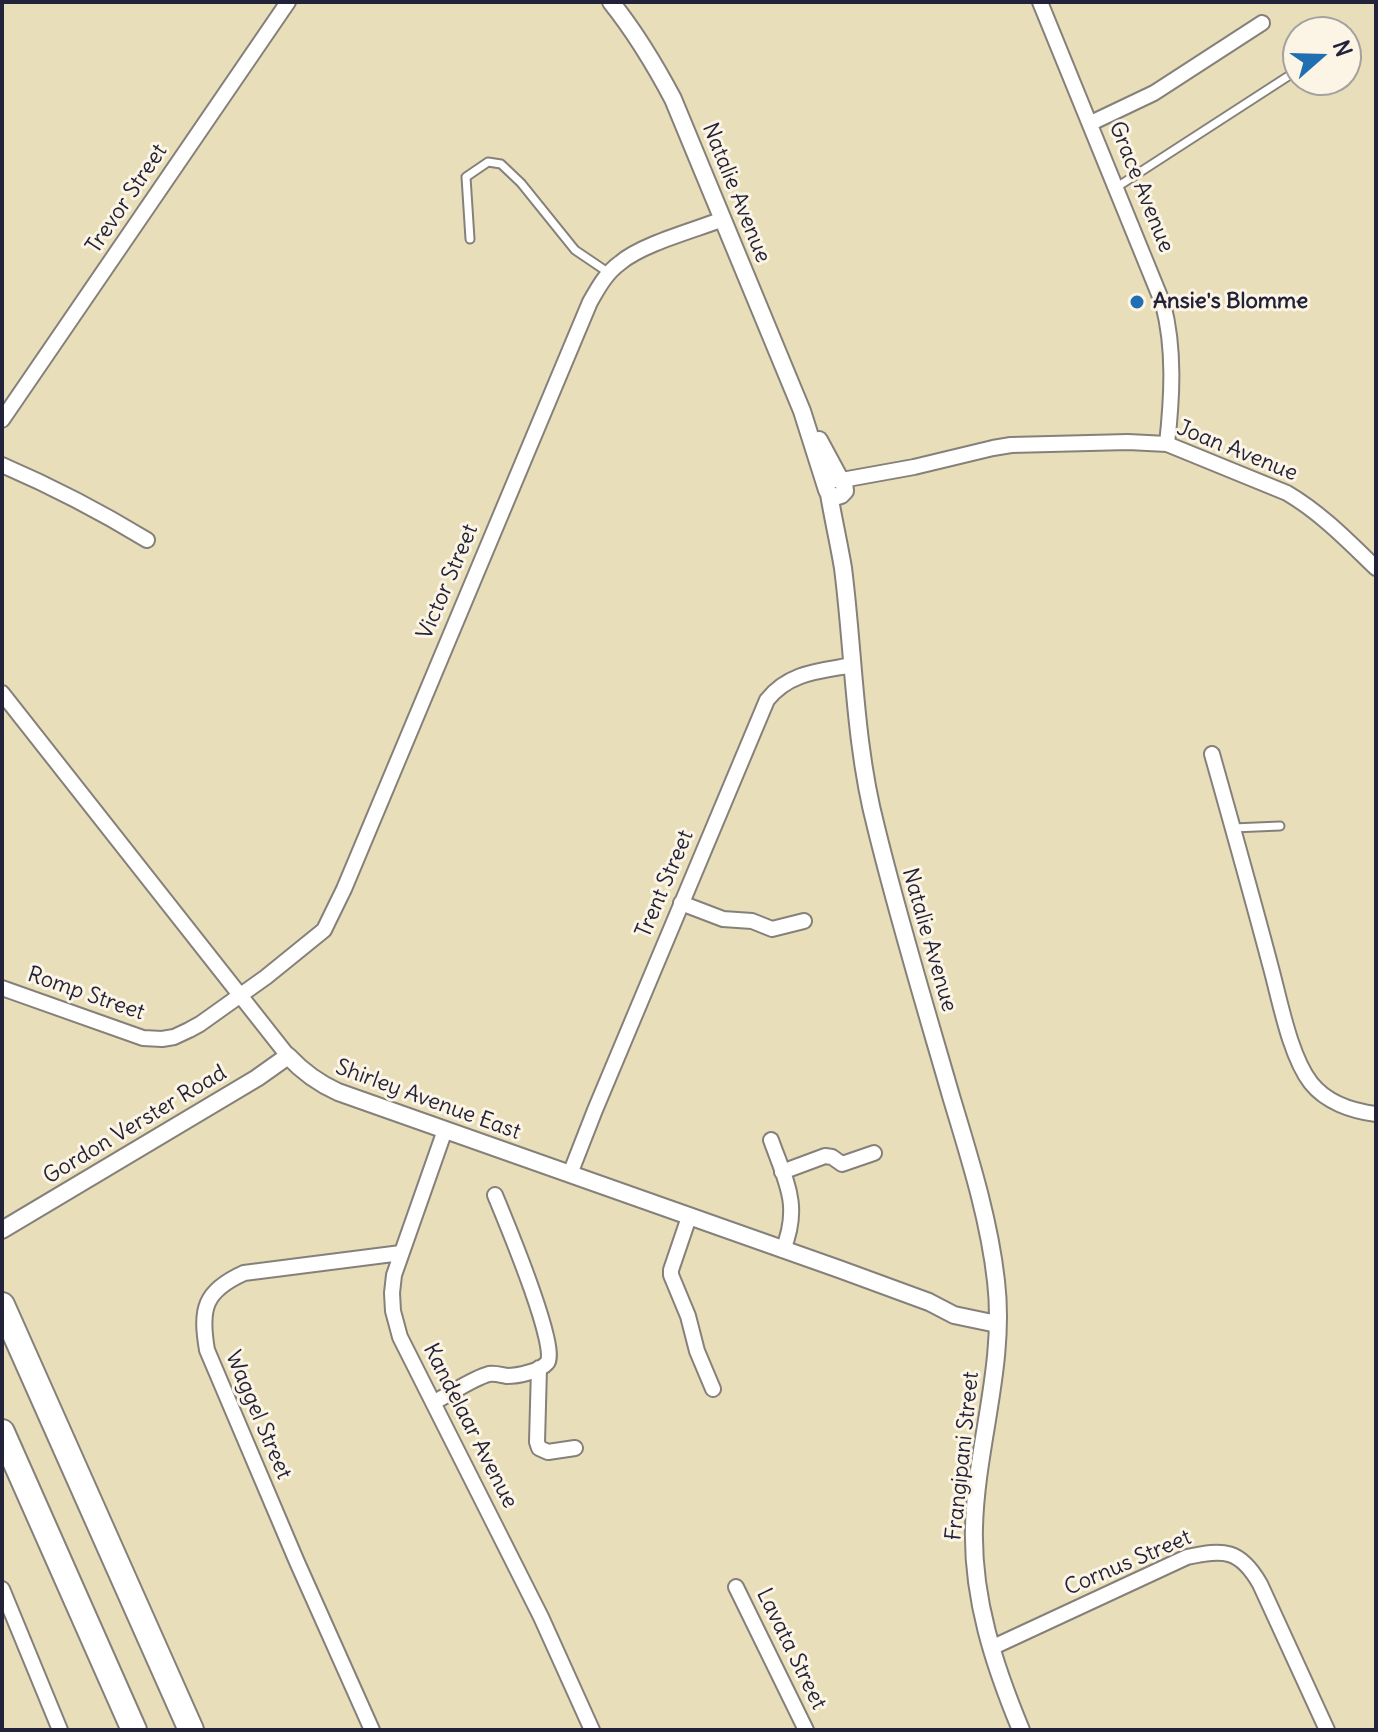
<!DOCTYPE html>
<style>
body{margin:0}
#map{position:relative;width:1378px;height:1732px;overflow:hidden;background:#e8deb9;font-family:Delius,sans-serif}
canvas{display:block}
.frame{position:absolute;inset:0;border:4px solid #22223b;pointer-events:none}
.north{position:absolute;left:1282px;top:16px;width:80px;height:80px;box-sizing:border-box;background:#fcf5e5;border:2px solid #a5a1a1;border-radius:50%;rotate:70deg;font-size:22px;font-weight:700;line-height:32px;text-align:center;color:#22223b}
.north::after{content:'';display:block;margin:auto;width:28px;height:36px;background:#1f6fb2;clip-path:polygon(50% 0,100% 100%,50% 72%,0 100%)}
</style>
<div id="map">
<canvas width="1378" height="1732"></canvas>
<div class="frame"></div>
<div class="north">N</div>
</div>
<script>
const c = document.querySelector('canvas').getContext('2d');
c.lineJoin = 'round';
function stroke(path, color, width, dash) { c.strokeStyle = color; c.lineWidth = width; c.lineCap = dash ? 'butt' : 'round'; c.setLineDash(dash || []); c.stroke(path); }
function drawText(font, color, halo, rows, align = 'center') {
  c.font = font + ' Delius,sans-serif'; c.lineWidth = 6; c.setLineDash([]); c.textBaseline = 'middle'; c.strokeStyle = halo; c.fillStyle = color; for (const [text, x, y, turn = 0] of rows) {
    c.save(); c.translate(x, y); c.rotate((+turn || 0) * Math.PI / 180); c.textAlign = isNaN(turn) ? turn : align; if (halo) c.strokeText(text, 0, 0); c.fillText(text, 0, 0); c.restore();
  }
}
const service = new Path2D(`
 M 1117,187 L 1290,75
 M 470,239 L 466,177 L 488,162 L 501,164 L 521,183 L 575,250 L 609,273
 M 1233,828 L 1280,826`);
const minor = new Path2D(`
 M 1040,2 L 1163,304 C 1175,349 1172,398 1167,444
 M 1091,123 L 1154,93 L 1262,23
 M 2,420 L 288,2
 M 2,465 C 53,487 101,512 147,540
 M 842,480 L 914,467 L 993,448 L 1011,445 L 1128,442 L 1167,444 L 1287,493 C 1321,513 1348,541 1376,568
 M 2,693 L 288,1056
 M 1212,754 C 1232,825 1252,896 1271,968 C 1280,1001 1290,1056 1311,1083 C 1326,1102 1352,1111 1376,1114
 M 681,903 L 723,919 L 752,921 L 772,929 L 804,921
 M 2,988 L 143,1038 L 162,1039 L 174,1037 L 189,1030 L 200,1024 L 266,977 L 324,930 L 344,889 L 590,302 C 598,288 606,273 620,263 C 642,244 695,230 723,219
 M 445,1130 L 394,1275 L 392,1293 L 393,1311 L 400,1337 L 541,1617 L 592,1730
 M 771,1140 C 786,1182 801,1205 783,1250
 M 782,1172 L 825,1156 L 832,1157 L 842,1164 L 874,1153
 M 570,1174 L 595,1110 L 767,700 C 789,672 820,671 853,665
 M 689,1217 L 671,1270 L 671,1275 L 688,1316 L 697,1351 L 713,1389
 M 539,1368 L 537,1442 L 539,1448 L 548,1452 L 575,1448
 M 434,1402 C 449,1395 473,1378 489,1374 C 495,1373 501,1375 507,1376 C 518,1376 540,1371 547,1363 C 560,1350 504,1217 495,1195
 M 736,1587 L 806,1730
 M 2,1589 L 60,1730
 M 991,1648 L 1187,1557 C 1224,1549 1240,1549 1260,1584 L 1327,1730
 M 372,1730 L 297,1562 L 207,1350 C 200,1309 204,1291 244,1273 L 401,1253`);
const tertiary = new Path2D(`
 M 611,2 C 635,32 655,65 673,99 L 802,411 L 827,490 L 829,494 L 835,497 L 841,495 L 845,491 L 844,483 L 836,478 L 830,480 L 826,486
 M 819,440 L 840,479
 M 829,494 C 833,518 839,544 843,568 C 854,654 854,743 876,827 C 898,917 925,1006 951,1096 C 969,1156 989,1218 996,1281 C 1006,1365 976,1445 974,1527 C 972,1598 994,1665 1021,1730
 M 2,1230 L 257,1078 L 288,1056 C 303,1072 318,1083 338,1092 L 839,1269 L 929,1302 L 954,1315 L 997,1324`);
const motorway = new Path2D(`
 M 2,1305 L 191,1730
 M 2,1432 L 134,1730`);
const markers = [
 [1137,302,8,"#1f6fb2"]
];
const streetNames = [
 ["Grace Avenue",1141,187,68],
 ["Natalie Avenue",736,193,68],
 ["Trevor Street",127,199,-56],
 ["Joan Avenue",1237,451,22],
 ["Victor Street",448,582,-67],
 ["Trent Street",665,884,-67],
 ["Natalie Avenue",929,940,74],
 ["Romp Street",86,994,19],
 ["Shirley Avenue East",428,1100,20],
 ["Gordon Verster Road",135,1125,-31],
 ["Waggel Street",258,1415,67],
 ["Kandelaar Avenue",470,1426,63],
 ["Frangipani Street",963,1456,-84],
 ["Cornus Street",1128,1563,-23],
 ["Lavata Street",791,1649,64]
];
const poiNames = [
 ["Ansie's Blomme",1153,302]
];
stroke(service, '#85807a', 11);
stroke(minor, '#85807a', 18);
stroke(tertiary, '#85807a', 20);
stroke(motorway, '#85807a', 28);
stroke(service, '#fff', 7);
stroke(minor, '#fff', 14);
stroke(tertiary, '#fff', 16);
stroke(motorway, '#fff', 24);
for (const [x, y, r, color] of markers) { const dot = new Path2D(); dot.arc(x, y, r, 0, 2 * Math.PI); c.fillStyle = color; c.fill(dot); stroke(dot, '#fcf5e5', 3); }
drawText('22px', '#22223b', '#fcf5e5', streetNames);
drawText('bold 22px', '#22223b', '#fcf5e5', poiNames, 'left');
</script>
